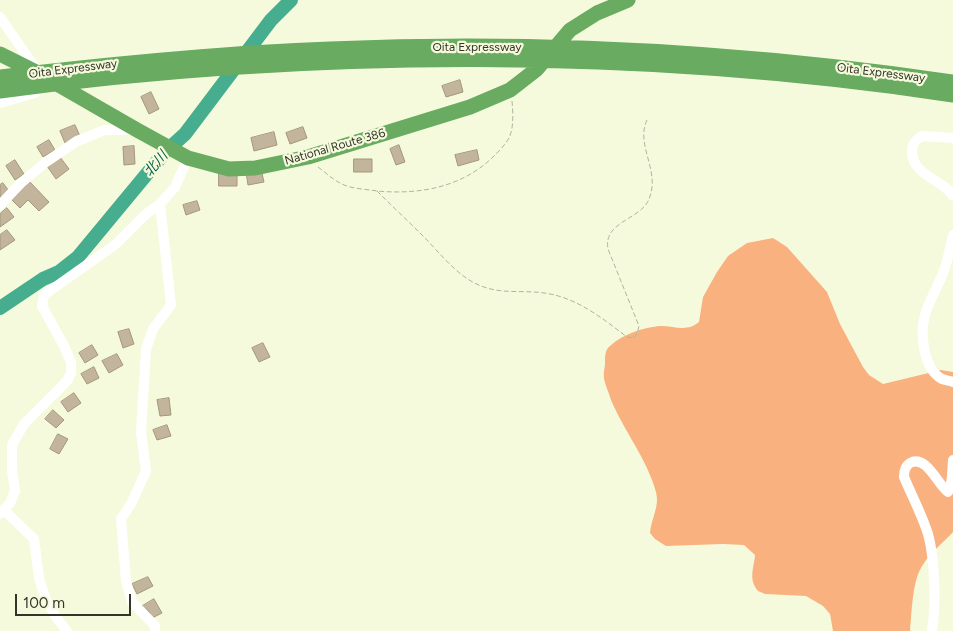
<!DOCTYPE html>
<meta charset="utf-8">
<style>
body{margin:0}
#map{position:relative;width:953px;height:631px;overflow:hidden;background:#f6fadc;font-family:Figtree,sans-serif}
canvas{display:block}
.scale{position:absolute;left:15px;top:594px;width:116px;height:22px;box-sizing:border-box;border:2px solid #333529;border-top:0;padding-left:6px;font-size:15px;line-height:18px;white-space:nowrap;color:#333529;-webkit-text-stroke:4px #f6fadc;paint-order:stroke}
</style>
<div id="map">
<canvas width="953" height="631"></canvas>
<div class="scale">100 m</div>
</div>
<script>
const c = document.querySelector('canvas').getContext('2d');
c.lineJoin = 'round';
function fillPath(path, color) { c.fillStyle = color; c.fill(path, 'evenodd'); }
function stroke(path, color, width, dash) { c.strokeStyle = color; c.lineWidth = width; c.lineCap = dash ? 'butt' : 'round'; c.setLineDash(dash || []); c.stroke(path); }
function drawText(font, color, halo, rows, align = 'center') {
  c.font = font + ' Figtree,"Noto Sans JP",sans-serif'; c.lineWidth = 4.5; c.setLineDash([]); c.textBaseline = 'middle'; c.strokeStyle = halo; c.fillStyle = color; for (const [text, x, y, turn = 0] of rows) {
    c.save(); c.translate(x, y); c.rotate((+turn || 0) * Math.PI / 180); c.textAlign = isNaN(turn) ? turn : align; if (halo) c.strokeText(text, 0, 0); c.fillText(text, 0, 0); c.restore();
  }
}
const forest = new Path2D(`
 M 773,238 L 787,247 L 827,292 L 840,324 L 863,367 L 869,375 L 883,384 L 941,370 L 953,372 L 953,532 C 944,542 931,552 924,563 C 912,579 912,611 910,631 L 833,631 L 830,614 L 823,606 L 806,596 L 765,594 L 758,591 C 748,579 754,568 755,555 L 744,545 L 723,544 L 666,546 L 655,539 L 650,533 C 651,519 660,506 656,492 C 647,459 624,431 611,400 C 609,393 605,385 604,378 C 603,373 605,368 605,363 C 605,356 605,350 610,346 C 623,334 642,328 659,326 C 673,325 686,333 699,322 L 703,297 L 717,272 L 728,256 L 747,243 Z`);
const river = new Path2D(`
 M 0,308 L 43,279 L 59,272 L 78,257 L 165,152 L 185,134 L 271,20 L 291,0`);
const building = new Path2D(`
 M 460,80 L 463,92 L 446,97 L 442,86 Z
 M 151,92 L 159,109 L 149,114 L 141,97 Z
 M 75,125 L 80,136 L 65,143 L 60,131 Z
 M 303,127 L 307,138 L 290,144 L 286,133 Z
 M 274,132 L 277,145 L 254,151 L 251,138 Z
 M 49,140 L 55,150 L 43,157 L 37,147 Z
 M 399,145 L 405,162 L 396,165 L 390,149 Z
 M 134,146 L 135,164 L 124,165 L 123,147 Z
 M 477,150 L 479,160 L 458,166 L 455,155 Z
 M 60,157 L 69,169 L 56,179 L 47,166 Z
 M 354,159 L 372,159 L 372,172 L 354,172 Z
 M 15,160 L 24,174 L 15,180 L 6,166 Z
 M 261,169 L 264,182 L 248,185 L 246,172 Z
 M 219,172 L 237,172 L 237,186 L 219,186 Z
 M 28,180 L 49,202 L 39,211 L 28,200 L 20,208 L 10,198 Z
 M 3,183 L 9,191 L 0,198 L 0,185 Z
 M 197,201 L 200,210 L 186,215 L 183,205 Z
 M 7,208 L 14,217 L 0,227 L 0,214 Z
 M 7,230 L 15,240 L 0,250 L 0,235 Z
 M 129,329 L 134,344 L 123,348 L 118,332 Z
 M 263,343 L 270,357 L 259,362 L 252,348 Z
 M 92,345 L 98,355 L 85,363 L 79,353 Z
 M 117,354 L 123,365 L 109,373 L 102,361 Z
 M 94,367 L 99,378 L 87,384 L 81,374 Z
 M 74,393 L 81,403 L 68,412 L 61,402 Z
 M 169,398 L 171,415 L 160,416 L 157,400 Z
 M 53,410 L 64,420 L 56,428 L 45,419 Z
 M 167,425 L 171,436 L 157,440 L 153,430 Z
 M 58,434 L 68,439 L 59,454 L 50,449 Z
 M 148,577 L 153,586 L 137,594 L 132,584 Z
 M 154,599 L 162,613 L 152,618 L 147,609 L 143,611 L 141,607 Z`);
const path = new Path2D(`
 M 318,167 C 325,172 332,179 340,183 C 350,189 365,189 377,191 C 420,195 463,187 494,156 C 499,151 505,145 509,138 C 514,128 513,112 512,101
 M 377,191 C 392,206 408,221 423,236 C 441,254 459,279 484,287 C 503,294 524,290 544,293 C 576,297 602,318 627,337 L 633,338 L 637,334 L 639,326 L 608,249 C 603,221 641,220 649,199 C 661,171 635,145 647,120`);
const minor = new Path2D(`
 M 0,17 L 38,72
 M 0,103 L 35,93
 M 953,138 L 922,136 C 916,139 912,145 912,151 C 912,176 943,179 953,196
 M 0,205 L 21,183 L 46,162 L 77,141 L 105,130 L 136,130
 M 953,235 C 950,247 948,261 943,273 C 938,287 929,300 925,315 C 920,333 923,369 942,379 C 945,380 950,381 953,382
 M 4,510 L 34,539 L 39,578 L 46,600 L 56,617 L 67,631
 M 0,514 L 10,503 L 15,491 L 12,470 L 12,445 L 24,424 L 67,381 L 71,373 L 71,362 L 64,346 L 42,306 L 44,295 L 116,244 L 146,214 L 160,204 L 175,187 L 188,158
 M 155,631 L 155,626 L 132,602 L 126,581 L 121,519 L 131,504 L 146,471 L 141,432 L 146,349 L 153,329 L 171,305 L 160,204
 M 932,631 C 936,606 935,559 928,534 C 922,515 912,496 904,477 C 904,472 905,466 910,463 C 926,454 938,485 948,492 C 953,484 952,470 953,460`);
const highway = new Path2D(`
 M 0,54 L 38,73 L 137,130 L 188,158 L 229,169 L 255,168 L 308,157 L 470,107 L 510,90 L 537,69 L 570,30 L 597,13 L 628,0
 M 0,77 C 110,64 220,53 330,49 C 538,40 748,52 953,82
 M 0,91 C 314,49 640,48 953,95`);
const streetNames = [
 ["Oita Expressway",477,47],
 ["Oita Expressway",73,69,-7],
 ["Oita Expressway",881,73,7],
 ["National Route 386",335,147,-16]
];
const waterNames = [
 ["北川",156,164,-49]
];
fillPath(forest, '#f9b27f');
stroke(river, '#46ad8f', 14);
fillPath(building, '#c2b59b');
stroke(building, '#a3967d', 1);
stroke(path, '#b0b39c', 1, [5, 2.5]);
stroke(minor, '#fff', 10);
stroke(highway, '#68ab61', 15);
drawText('12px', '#333529', '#f6fadc', streetNames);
drawText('italic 14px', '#0b5f4b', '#f6fadc', waterNames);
</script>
